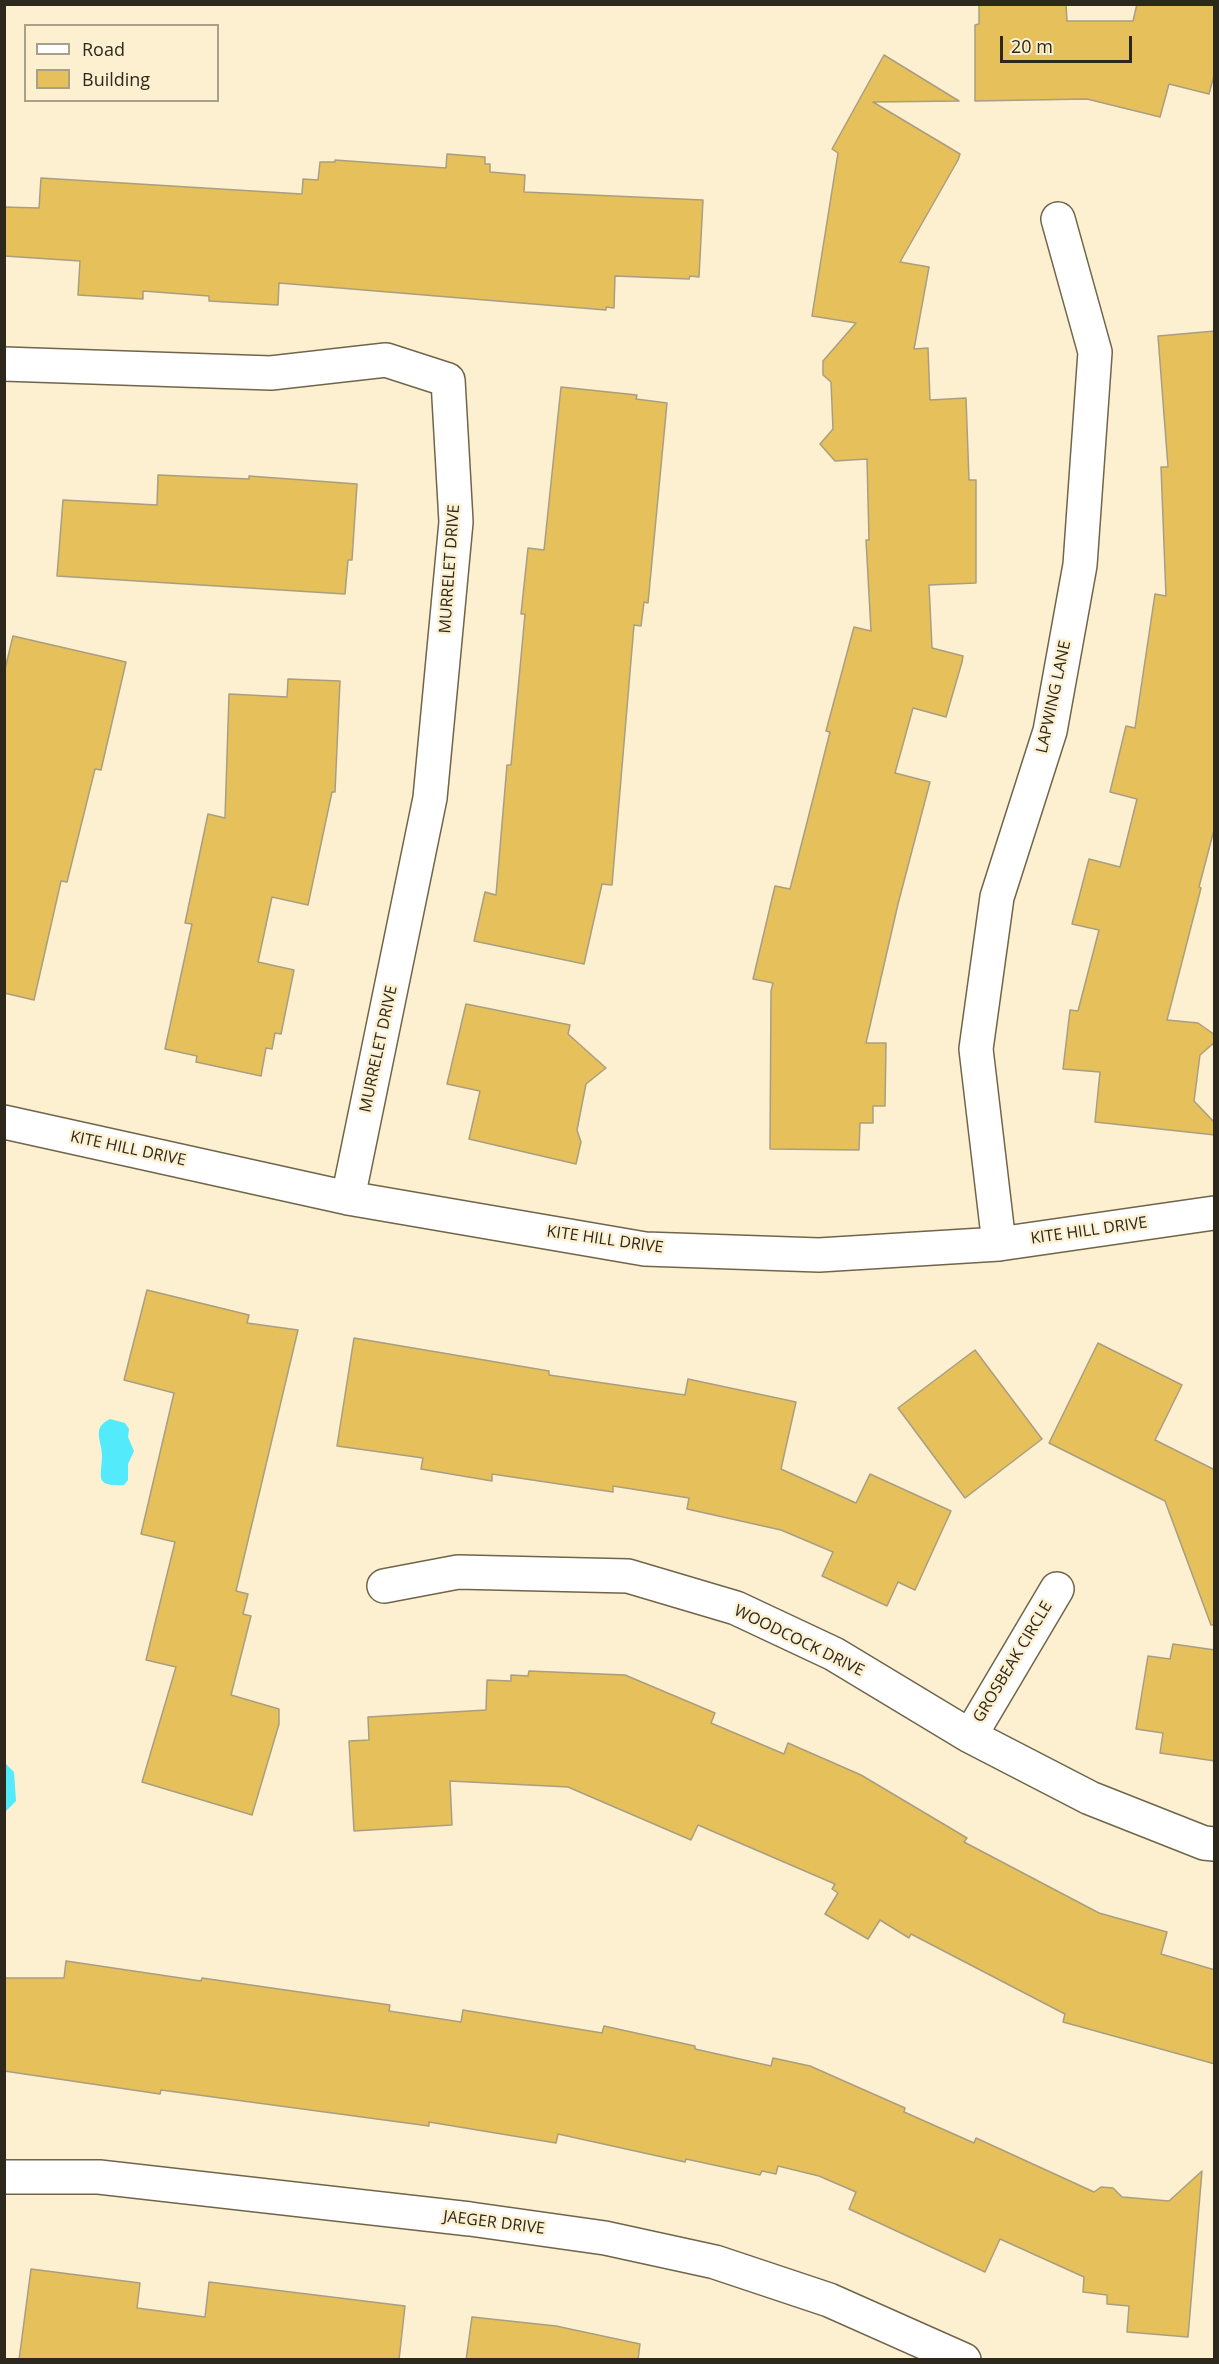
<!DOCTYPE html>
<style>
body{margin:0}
#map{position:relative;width:1219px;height:2364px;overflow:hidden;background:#fcf0d1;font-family:"Open Sans",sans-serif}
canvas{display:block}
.frame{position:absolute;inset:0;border:6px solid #2c281c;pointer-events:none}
.legend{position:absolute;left:24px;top:24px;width:195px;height:78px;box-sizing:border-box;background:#fcf0d1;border:2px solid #a9a089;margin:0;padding:8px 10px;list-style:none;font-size:18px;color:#2c281c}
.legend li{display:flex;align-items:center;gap:12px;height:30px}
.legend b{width:30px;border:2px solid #a9a089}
.scale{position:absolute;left:1000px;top:36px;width:132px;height:27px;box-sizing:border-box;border:3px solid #2c281c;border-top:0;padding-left:8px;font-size:18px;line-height:21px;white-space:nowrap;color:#2c281c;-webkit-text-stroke:4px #fcf0d1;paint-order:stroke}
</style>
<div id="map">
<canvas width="1219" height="2364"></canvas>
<div class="frame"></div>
<ul class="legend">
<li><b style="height:8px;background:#fff"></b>Road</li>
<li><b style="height:16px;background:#e6c05b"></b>Building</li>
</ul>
<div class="scale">20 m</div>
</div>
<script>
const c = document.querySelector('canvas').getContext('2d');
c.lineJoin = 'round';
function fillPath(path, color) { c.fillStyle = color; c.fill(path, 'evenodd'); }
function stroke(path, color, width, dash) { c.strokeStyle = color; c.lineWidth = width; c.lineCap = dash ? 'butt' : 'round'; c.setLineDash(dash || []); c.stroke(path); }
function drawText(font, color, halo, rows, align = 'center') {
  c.font = font + ' "Open Sans",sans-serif'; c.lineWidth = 5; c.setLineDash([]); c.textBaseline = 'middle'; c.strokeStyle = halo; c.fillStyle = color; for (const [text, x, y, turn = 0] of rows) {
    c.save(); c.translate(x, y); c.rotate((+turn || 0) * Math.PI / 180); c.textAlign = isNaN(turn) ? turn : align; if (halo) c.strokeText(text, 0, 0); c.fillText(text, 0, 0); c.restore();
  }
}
const water = new Path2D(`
 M 110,1419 L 125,1423 L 129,1429 L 128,1437 L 134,1451 L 128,1464 L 128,1480 L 124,1485 C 93,1487 102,1476 102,1456 C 102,1440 91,1428 110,1419 Z
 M 5,1763 L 14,1772 L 16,1801 L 5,1812 Z`);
const building = new Path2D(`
 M 979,4 L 1066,4 L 1067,21 L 1133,21 L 1137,4 L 1215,4 L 1215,72 L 1209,94 L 1169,84 L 1160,117 L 1087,99 L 975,101 L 975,25 L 979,24 Z
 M 884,55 L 959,101 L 873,102 L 960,154 L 958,160 L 900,262 L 929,267 L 914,349 L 928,348 L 930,400 L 966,398 L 969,480 L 976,480 L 976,583 L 929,585 L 932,648 L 963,656 L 962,662 L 946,717 L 913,708 L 895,773 L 930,782 L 898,904 L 866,1043 L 886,1043 L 885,1106 L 873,1106 L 873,1123 L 860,1123 L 859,1150 L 770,1149 L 771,991 L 773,983 L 753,979 L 775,886 L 790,889 L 830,732 L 826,731 L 854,627 L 871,631 L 866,540 L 869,540 L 867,459 L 835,461 L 820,444 L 833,429 L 831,382 L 823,375 L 823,361 L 856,323 L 812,316 L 838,153 L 832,149 Z
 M 447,154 L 485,157 L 485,164 L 490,164 L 490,172 L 525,175 L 524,192 L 703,200 L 699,277 L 690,276 L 689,279 L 615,276 L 614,308 L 606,307 L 606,310 L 279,283 L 278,305 L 209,301 L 209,296 L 143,291 L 143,299 L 78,295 L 80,261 L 4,256 L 4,207 L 39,208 L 41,178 L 302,194 L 303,179 L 318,180 L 320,162 L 335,162 L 335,160 L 446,168 Z
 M 1215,331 L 1215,826 L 1199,887 L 1201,888 L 1167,1020 L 1198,1023 L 1215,1035 L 1215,1042 L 1200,1055 L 1194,1101 L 1215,1123 L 1215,1135 L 1095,1122 L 1100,1072 L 1063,1069 L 1070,1010 L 1078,1011 L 1099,930 L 1072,924 L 1089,859 L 1120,867 L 1137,799 L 1110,792 L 1126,726 L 1135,728 L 1155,594 L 1166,596 L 1161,467 L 1168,467 L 1158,336 Z
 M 561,387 L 637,395 L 636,399 L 667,403 L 648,603 L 644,602 L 641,626 L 634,625 L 612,885 L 602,884 L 584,964 L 474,941 L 485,892 L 496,895 L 507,765 L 511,765 L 525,614 L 521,614 L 528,548 L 544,550 Z
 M 158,475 L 249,479 L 249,476 L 357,484 L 352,560 L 348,560 L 345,594 L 57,576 L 63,500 L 157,505 Z
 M 13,636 L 126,662 L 101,770 L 95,769 L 67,882 L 61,881 L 34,1000 L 4,993 L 4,673 Z
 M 288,679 L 340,681 L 335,792 L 332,792 L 308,905 L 272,897 L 258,962 L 294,970 L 281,1034 L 275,1033 L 272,1049 L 266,1048 L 261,1076 L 196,1062 L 197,1056 L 165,1049 L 192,924 L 185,923 L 208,814 L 225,818 L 229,694 L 287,697 Z
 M 466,1004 L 570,1025 L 568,1034 L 606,1068 L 586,1084 L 577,1130 L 581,1142 L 576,1164 L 469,1139 L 480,1091 L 447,1084 Z
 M 147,1290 L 249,1315 L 247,1323 L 298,1330 L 236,1591 L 248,1594 L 243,1614 L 251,1616 L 231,1695 L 279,1709 L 279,1724 L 252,1815 L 142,1782 L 176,1667 L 146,1660 L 175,1542 L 141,1534 L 174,1393 L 124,1380 Z
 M 354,1338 L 549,1371 L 549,1375 L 685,1395 L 688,1379 L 796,1402 L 781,1469 L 856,1503 L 870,1474 L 951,1511 L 915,1590 L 898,1582 L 887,1606 L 822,1576 L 833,1552 L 781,1530 L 687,1509 L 689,1498 L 613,1486 L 613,1492 L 492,1474 L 492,1481 L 421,1469 L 423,1458 L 337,1446 Z
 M 1098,1343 L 1182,1385 L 1155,1440 L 1215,1470 L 1215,1625 L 1211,1625 L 1165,1501 L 1049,1443 Z
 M 975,1350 L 1042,1439 L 965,1498 L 898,1408 Z
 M 1173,1644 L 1215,1650 L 1215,1761 L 1160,1753 L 1163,1733 L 1136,1729 L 1148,1656 L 1170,1659 Z
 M 529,1671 L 625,1675 L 715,1713 L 711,1723 L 784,1754 L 788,1743 L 861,1775 L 967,1838 L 964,1842 L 1099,1913 L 1167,1932 L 1161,1954 L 1215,1970 L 1215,2064 L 1063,2022 L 1065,2014 L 911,1934 L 909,1938 L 880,1920 L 868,1939 L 825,1914 L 838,1893 L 832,1889 L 835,1884 L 698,1825 L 691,1840 L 568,1787 L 450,1781 L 452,1825 L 354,1831 L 349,1741 L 369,1740 L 368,1717 L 486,1710 L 487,1680 L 511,1681 L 511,1675 L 528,1676 Z
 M 66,1961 L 201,1981 L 202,1978 L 390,2005 L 389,2011 L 461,2022 L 463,2010 L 602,2033 L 604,2026 L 695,2046 L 695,2049 L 771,2066 L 773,2058 L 810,2066 L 905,2108 L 904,2112 L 974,2143 L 976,2138 L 1094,2192 L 1101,2187 L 1113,2188 L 1122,2197 L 1169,2201 L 1202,2171 L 1188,2337 L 1127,2332 L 1129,2306 L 1107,2304 L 1107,2295 L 1083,2292 L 1084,2277 L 1000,2239 L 985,2272 L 849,2209 L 856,2192 L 819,2176 L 778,2166 L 776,2174 L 762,2171 L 760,2175 L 686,2159 L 685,2162 L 558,2134 L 556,2143 L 429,2122 L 429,2126 L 161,2090 L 160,2094 L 4,2071 L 4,1978 L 64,1978 Z
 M 31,2269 L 140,2283 L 137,2308 L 205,2317 L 209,2282 L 405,2306 L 399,2360 L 19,2360 Z
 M 472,2317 L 556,2326 L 640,2344 L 638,2360 L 466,2360 Z`);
const minor = new Path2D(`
 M 4,364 L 271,373 L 386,360 L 448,380 L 456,522 L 430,798 L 348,1198
 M 4,1122 L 348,1198 L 645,1249 L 819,1255 L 999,1244 L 1214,1213
 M 999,1244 L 976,1049 L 997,897 L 1050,731 L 1080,565 L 1095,352 L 1058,219
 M 384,1586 L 458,1572 L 628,1576 L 736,1608 L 834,1654 L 970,1736 L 1090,1798 L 1204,1843 L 1214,1844
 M 970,1736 L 1057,1589
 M 4,2177 L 99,2177 L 470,2219 L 605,2238 L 715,2262 L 829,2300 L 964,2360`);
const streetNames = [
 ["MURRELET DRIVE",450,569,-86],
 ["LAPWING LANE",1054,697,-78],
 ["MURRELET DRIVE",379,1049,-78],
 ["KITE HILL DRIVE",128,1149,12],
 ["KITE HILL DRIVE",1089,1231,-8],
 ["KITE HILL DRIVE",605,1240,8],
 ["WOODCOCK DRIVE",799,1641,26],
 ["GROSBEAK CIRCLE",1013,1662,-59],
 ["JAEGER DRIVE",494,2223,7]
];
fillPath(water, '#53eafb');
fillPath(building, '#e6c05b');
stroke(building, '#aa9e81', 1.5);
stroke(minor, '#70654a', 36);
stroke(minor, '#fff', 33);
drawText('16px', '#2c281c', '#fcf0d1', streetNames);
</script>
